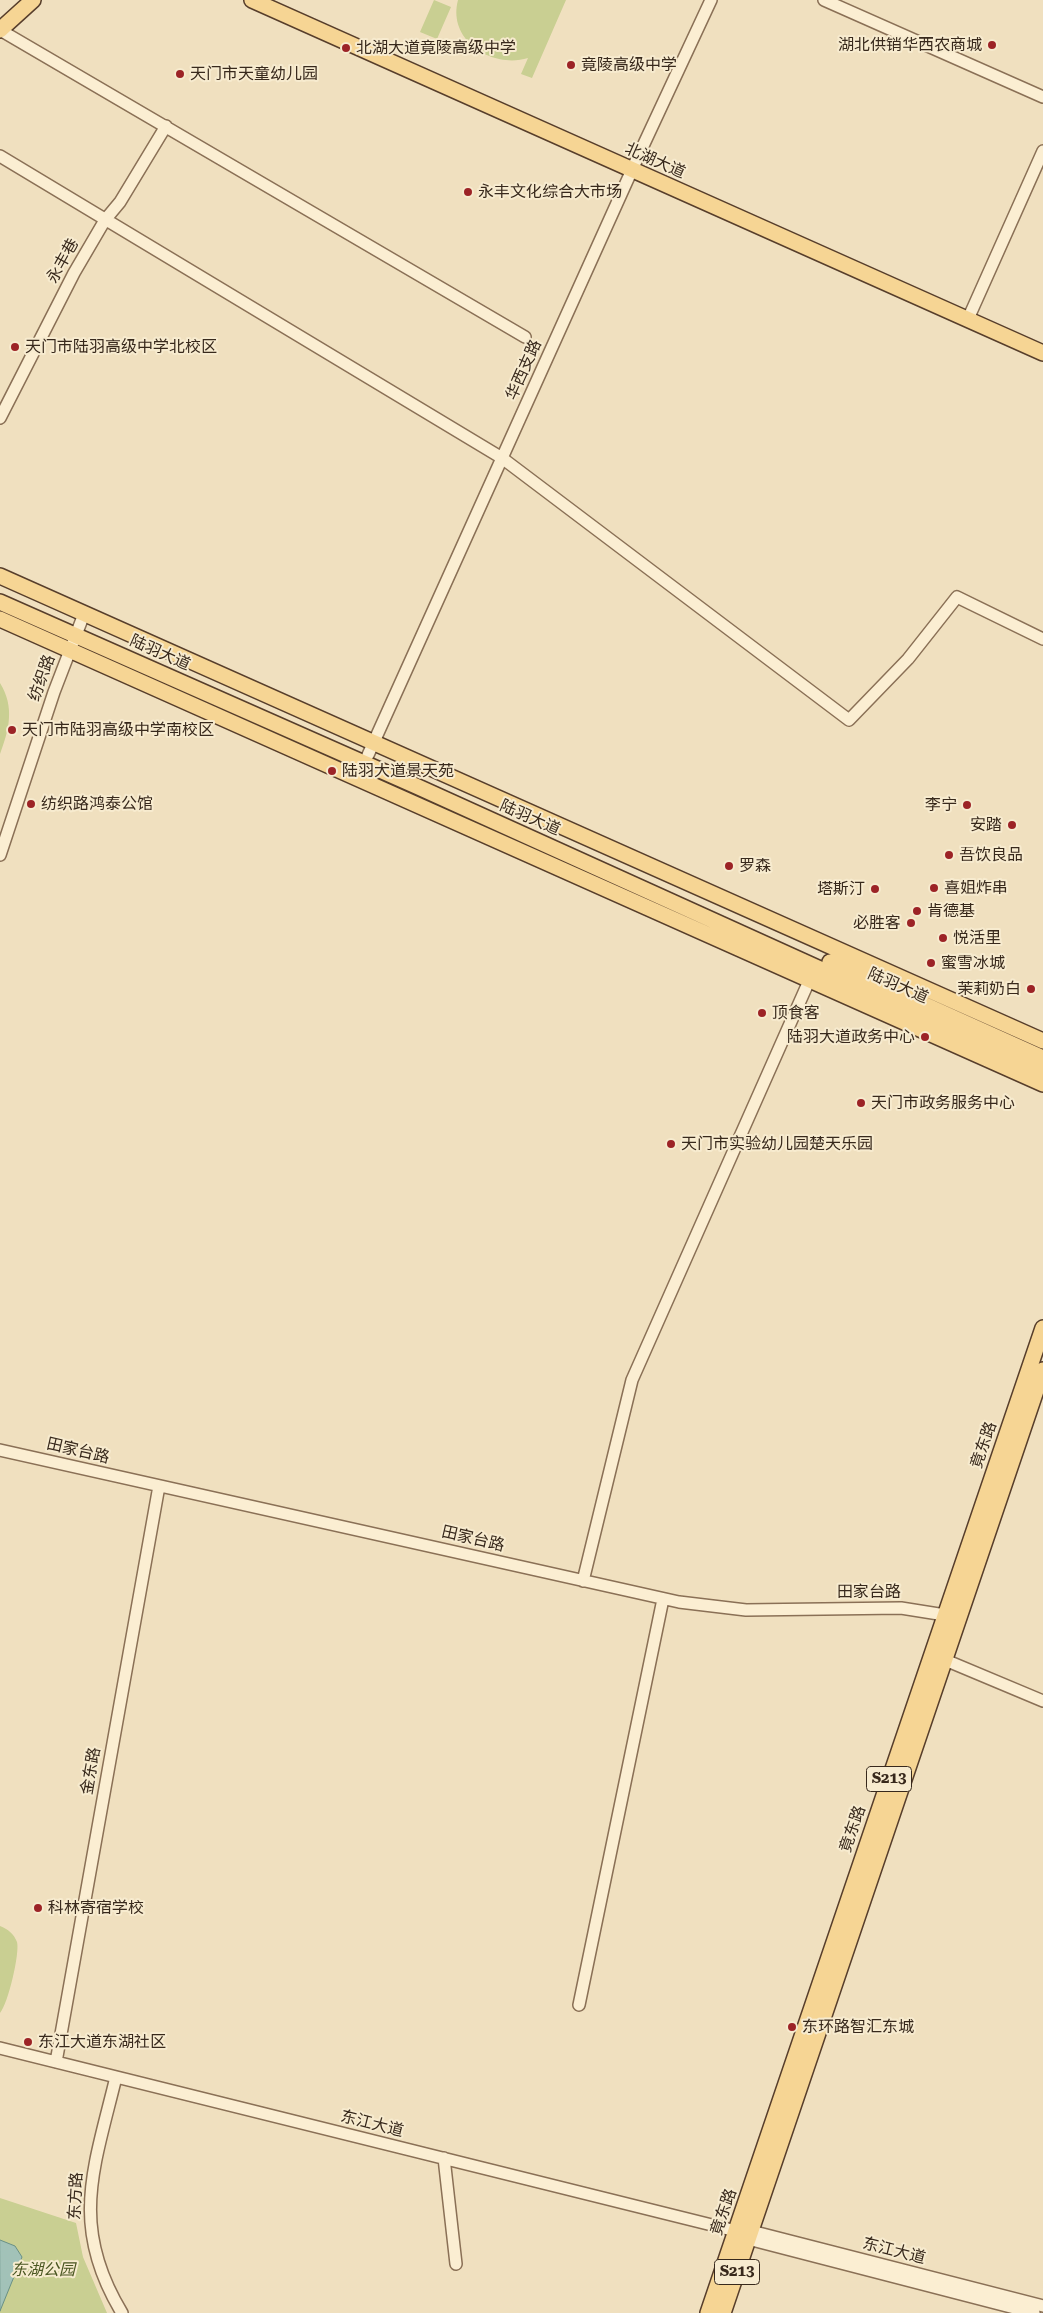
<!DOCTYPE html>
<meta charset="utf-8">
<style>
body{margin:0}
canvas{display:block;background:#f0e0bf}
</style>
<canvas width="1043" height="2313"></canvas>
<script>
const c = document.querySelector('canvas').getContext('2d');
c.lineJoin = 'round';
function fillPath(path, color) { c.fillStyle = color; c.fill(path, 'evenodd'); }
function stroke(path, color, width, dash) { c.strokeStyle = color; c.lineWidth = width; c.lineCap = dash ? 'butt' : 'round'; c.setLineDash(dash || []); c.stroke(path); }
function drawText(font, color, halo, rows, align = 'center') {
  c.font = font + ' "Roboto Serif","Noto Sans SC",serif'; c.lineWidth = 4; c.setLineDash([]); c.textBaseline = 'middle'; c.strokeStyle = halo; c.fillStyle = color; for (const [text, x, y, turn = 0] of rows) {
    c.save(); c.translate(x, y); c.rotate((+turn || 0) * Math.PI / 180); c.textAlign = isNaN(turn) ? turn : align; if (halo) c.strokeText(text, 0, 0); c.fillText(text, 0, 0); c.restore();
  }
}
const green = new Path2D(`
 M 434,0 L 451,7 L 437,39 L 420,32 Z
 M 458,0 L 566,0 L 532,78 L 521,74 L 528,58 C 493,69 447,41 458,0 Z
 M 0,683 C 15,707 9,730 0,754 Z
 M 0,1926 C 8,1929 14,1934 17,1942 C 20,1953 8,2004 0,2013 Z
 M 0,2198 L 76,2223 L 83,2257 L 107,2313 L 0,2313 Z`);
const water = new Path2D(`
 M 0,2240 L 15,2246 L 22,2257 L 0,2311 Z`);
const minor = new Path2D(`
 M 824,0 L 1043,97
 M 0,30 L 525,337
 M 0,156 L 502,458 L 849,720 L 908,659 L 957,597 L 1043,639
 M 968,319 L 1043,151
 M 0,418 L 74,273 L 105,220 L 120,202 L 166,126
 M 368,755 L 636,161 L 711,0
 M 0,855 L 54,692 L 84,614
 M 0,1450 L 679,1602 L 746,1610 L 901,1608 L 945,1615
 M 583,1581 L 632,1380 L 809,981
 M 938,1657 L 1043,1701
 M 579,2005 L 663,1599
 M 0,2048 L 736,2231 L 751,2231 L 1043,2306
 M 56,2062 L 159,1486
 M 116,2077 C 94,2168 69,2226 122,2313
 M 444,2158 L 456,2264
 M 742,2235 L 748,2239 L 1034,2313`);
const major = new Path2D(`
 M 252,0 L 1043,353
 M 0,30 L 33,0
 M 0,576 L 1043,1041
 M 0,602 L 416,786 L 1043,1070
 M 0,619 L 1043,1084
 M 830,962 L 1043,1058
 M 708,2313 L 1043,1328
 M 723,2313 L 1043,1370`);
const markers = [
 [992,45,5,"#9c2326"],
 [346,48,5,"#9c2326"],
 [571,65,5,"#9c2326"],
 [180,74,5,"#9c2326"],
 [468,192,5,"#9c2326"],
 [15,347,5,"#9c2326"],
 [12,730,5,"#9c2326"],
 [332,771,5,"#9c2326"],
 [31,804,5,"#9c2326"],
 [967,805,5,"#9c2326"],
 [1012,825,5,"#9c2326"],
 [949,855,5,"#9c2326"],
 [729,866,5,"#9c2326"],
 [934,888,5,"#9c2326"],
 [875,889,5,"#9c2326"],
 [917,911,5,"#9c2326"],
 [911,923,5,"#9c2326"],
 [943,938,5,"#9c2326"],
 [931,963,5,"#9c2326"],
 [1031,989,5,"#9c2326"],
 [762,1013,5,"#9c2326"],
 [925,1037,5,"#9c2326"],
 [861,1103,5,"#9c2326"],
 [671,1144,5,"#9c2326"],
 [38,1908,5,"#9c2326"],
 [792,2027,5,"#9c2326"],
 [28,2042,5,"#9c2326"]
];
const shields = [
 [889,1779,45],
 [737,2272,45]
];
const shieldNames = [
 ["S213",889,1779],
 ["S213",737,2272]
];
const poiNames = [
 ["湖北供销华西农商城",982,45,"right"],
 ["北湖大道竟陵高级中学",356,48],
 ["竟陵高级中学",581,65],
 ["天门市天童幼儿园",190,74],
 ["永丰文化综合大市场",478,192],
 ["天门市陆羽高级中学北校区",25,347],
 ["天门市陆羽高级中学南校区",22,730],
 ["陆羽大道景天苑",342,771],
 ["纺织路鸿泰公馆",41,804],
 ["李宁",957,805,"right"],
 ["安踏",1002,825,"right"],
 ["吾饮良品",959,855],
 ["罗森",739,866],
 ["喜姐炸串",944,888],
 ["塔斯汀",865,889,"right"],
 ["肯德基",927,911],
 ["必胜客",901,923,"right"],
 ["悦活里",953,938],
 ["蜜雪冰城",941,963],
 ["茉莉奶白",1021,989,"right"],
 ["顶食客",772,1013],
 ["陆羽大道政务中心",915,1037,"right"],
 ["天门市政务服务中心",871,1103],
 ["天门市实验幼儿园楚天乐园",681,1144],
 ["科林寄宿学校",48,1908],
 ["东环路智汇东城",802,2027],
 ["东江大道东湖社区",38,2042]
];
const streetNames = [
 ["北湖大道",655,161,24],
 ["永丰巷",63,261,-61],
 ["华西支路",524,370,-66],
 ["陆羽大道",160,653,24],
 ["纺织路",42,678,-70],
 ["陆羽大道",530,818,24],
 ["陆羽大道",898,986,24],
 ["竟东路",984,1445,-71],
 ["田家台路",78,1451,13],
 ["田家台路",473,1539,13],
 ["田家台路",869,1592],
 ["金东路",91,1771,-80],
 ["竟东路",853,1829,-71],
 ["东江大道",372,2124,14],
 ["东方路",76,2196,-87],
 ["竟东路",724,2212,-71],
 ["东江大道",894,2251,14]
];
const parkNames = [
 ["东湖公园",43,2270]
];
fillPath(green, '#c9cf92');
fillPath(water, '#a2c2b8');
stroke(water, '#699085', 1);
stroke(minor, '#8a7056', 14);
stroke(major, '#573e2b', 18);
stroke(minor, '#fbeed2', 11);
stroke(major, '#f6d594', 15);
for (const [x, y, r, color] of markers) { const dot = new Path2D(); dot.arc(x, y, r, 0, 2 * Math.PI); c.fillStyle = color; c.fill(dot); stroke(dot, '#f7ebcf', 2); }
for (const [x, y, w] of shields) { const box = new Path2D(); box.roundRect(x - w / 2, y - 12.5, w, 25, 4); c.fillStyle = '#f7ebcf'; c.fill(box); stroke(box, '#38291c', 1); }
drawText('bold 15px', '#38291c', null, shieldNames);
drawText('16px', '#38291c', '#f7ebcf', poiNames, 'left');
drawText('16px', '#38291c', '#f7ebcf', streetNames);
drawText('italic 16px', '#4a5621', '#f7ebcf', parkNames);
</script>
